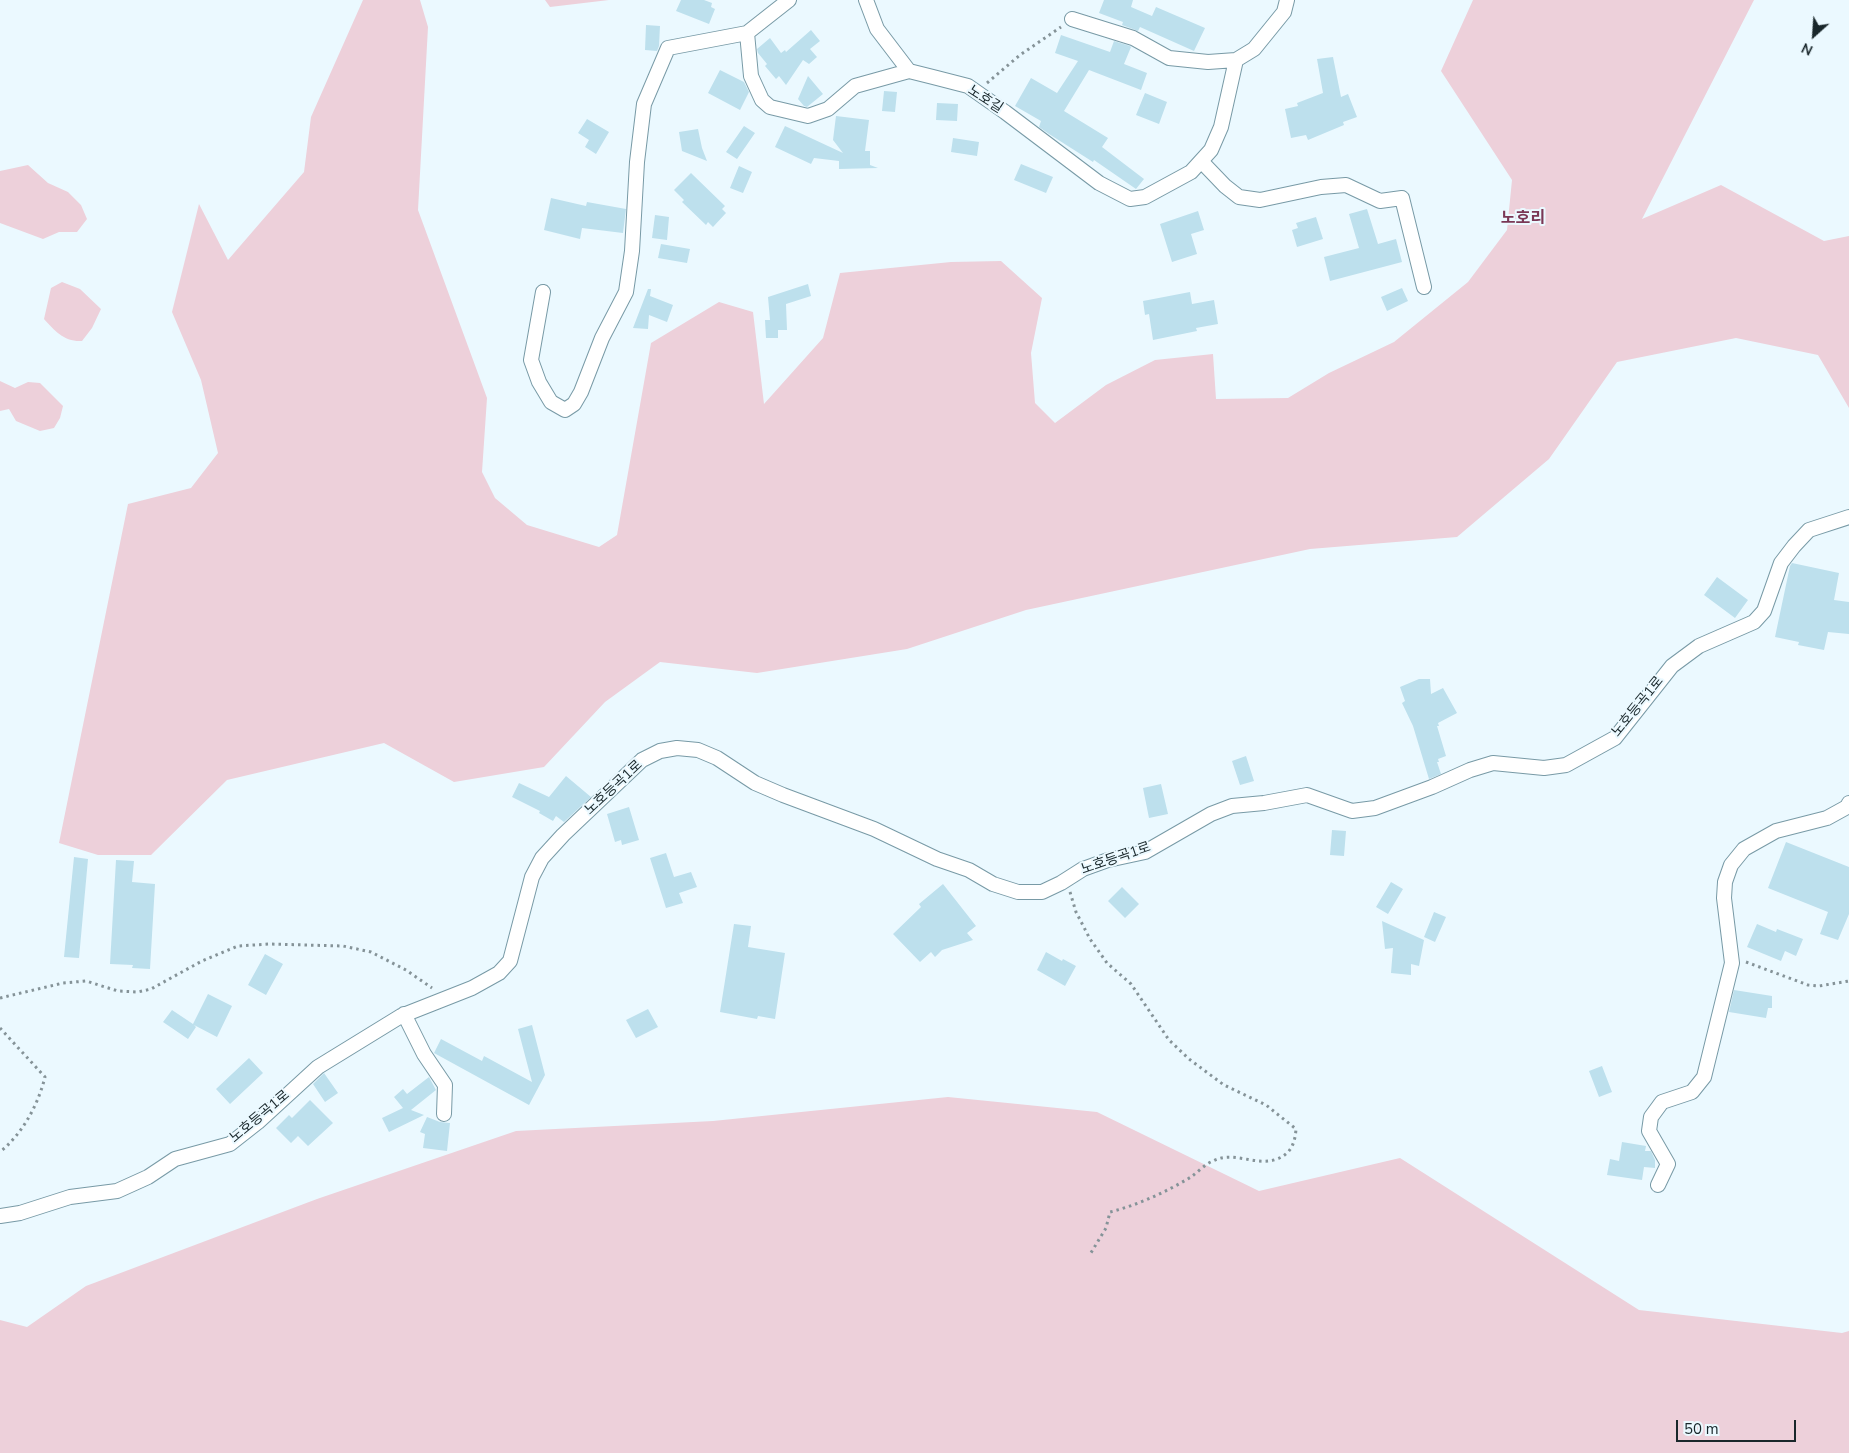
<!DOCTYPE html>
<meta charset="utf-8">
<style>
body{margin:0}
#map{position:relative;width:1849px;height:1453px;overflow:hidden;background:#ebf9ff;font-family:"Nunito Sans",sans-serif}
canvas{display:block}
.north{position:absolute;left:1789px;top:10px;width:50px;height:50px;-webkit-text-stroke:4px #ebf9ff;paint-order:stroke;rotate:206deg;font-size:14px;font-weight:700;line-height:20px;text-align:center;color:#19272b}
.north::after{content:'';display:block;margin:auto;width:18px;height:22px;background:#19272b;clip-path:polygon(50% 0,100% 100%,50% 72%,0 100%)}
.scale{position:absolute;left:1676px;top:1420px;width:120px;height:22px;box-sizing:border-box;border:2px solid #19272b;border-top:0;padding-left:6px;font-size:15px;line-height:18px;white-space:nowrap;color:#19272b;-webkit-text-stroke:4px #ebf9ff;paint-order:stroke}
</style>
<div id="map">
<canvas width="1849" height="1453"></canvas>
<div class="north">N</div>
<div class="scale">50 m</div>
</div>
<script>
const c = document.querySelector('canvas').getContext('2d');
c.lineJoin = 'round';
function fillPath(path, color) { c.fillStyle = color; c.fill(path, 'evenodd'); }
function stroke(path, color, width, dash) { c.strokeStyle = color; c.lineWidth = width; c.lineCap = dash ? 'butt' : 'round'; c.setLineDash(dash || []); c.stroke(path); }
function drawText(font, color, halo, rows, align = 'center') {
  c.font = font + ' "Nunito Sans","Noto Sans KR",sans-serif'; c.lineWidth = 4; c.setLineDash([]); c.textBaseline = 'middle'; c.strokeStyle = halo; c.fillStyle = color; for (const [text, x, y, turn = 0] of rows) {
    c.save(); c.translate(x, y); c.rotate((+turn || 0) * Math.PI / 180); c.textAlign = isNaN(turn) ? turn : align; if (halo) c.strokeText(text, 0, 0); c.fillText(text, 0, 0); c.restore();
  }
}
const green = new Path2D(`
 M 363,0 L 420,0 L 428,27 L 418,210 L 487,398 L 482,472 L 495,498 L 527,525 L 599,547 L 617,535 L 651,343 L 719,302 L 753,312 L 764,404 L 823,338 L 840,273 L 951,262 L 1001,261 L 1042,298 L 1031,353 L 1035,403 L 1055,423 L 1106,385 L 1155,360 L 1213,354 L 1216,399 L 1288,398 L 1329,373 L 1394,342 L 1468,282 L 1507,230 L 1512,180 L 1441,71 L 1473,0 L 1754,0 L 1642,219 L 1721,185 L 1824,241 L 1849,236 L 1849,408 L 1818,355 L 1736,338 L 1617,362 L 1549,459 L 1457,537 L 1310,549 L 1026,610 L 907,649 L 757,673 L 660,662 L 605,702 L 544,767 L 454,782 L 384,743 L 227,780 L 151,855 L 98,855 L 59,843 L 128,504 L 191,488 L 218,453 L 201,380 L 172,312 L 199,204 L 228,260 L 304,172 L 311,117 Z
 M 545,0 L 609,0 L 550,7 Z
 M 28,165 L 48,183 L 68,192 L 81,205 L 87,219 L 77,232 L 59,232 L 43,239 L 0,223 L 0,171 Z
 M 62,282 L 80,289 L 101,309 L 92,328 L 82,341 C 64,342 55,331 44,319 L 51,288 Z
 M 0,381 L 15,388 L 28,382 L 40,383 L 63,406 L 60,418 L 54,428 L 40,431 L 16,421 L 9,409 L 0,411 Z
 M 948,1097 L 1097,1112 L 1259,1191 L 1400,1158 L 1639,1310 L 1842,1333 L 1849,1331 L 1849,1453 L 0,1453 L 0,1320 L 27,1327 L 86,1286 L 317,1199 L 516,1131 L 713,1121 Z`);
const building = new Path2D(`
 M 681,0 L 704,0 L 712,3 L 711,7 L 715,9 L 709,24 L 676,11 Z
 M 1104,0 L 1133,0 L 1131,7 L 1152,16 L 1156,7 L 1205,28 L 1194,51 L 1140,27 L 1138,31 L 1122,25 L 1123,22 L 1099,13 Z
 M 646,25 L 660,26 L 659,46 L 657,51 L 645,50 Z
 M 811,30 L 820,41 L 810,49 L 817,57 L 809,64 L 803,60 L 786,85 L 779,76 L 776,79 L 765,66 L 767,64 L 758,53 L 757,49 L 770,38 L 781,53 L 785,50 L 786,52 Z
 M 1061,35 L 1110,52 L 1114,41 L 1130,46 L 1131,47 L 1124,64 L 1147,73 L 1141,90 L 1089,70 L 1064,111 L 1108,138 L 1102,147 L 1144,179 L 1136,189 L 1094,160 L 1093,162 L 1049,134 L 1039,127 L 1041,121 L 1015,106 L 1031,78 L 1057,93 L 1078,61 L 1055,53 Z
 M 1333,57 L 1341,97 L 1348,94 L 1357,117 L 1343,122 L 1344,125 L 1308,140 L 1306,135 L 1291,138 L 1285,109 L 1298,106 L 1297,103 L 1323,93 L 1317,59 Z
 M 720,70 L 744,82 L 749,92 L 740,110 L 708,93 Z
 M 808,76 L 823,94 L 807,107 L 804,106 L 798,99 Z
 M 884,91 L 897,92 L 895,112 L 882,111 Z
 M 1145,93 L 1167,102 L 1159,124 L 1136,115 Z
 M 937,103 L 958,104 L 957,121 L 936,120 Z
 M 836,116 L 869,120 L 865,151 L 870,151 L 870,165 L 878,168 L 839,169 L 839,161 L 814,158 L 811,164 L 775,147 L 785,126 L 843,153 L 833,140 Z
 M 587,119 L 609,132 L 596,154 L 585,147 L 589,140 L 578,133 Z
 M 744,126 L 755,133 L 737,159 L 726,152 Z
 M 698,129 L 702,148 L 707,161 L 682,151 L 679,132 Z
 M 953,138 L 979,142 L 977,156 L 951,152 Z
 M 1021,164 L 1053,177 L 1046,193 L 1014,180 Z
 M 739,166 L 752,172 L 743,193 L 730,188 Z
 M 691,173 L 725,206 L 722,209 L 726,213 L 713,227 L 708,222 L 706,225 L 682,202 L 684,200 L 674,190 Z
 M 551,198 L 586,206 L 587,202 L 626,209 L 623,233 L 582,228 L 580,239 L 544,230 Z
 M 1367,209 L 1378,244 L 1396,239 L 1402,262 L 1330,281 L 1324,257 L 1359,248 L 1349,214 Z
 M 1198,211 L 1204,230 L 1191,234 L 1197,254 L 1172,262 L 1160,224 Z
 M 655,215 L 669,217 L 667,240 L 652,238 Z
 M 1316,217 L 1323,239 L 1297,247 L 1292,230 L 1298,228 L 1296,223 Z
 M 661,244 L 690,249 L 687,263 L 658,258 Z
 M 808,284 L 811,296 L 786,304 L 787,330 L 778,330 L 778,338 L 766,338 L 765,320 L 770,320 L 768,297 Z
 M 1402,288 L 1408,301 L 1387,311 L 1381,297 Z
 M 648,289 L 651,289 L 650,296 L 673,305 L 667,322 L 649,315 L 648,329 L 633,328 Z
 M 1190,292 L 1192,304 L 1214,300 L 1218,324 L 1196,328 L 1197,331 L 1153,340 L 1149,314 L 1145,315 L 1143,301 Z
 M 1792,563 L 1839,573 L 1834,600 L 1849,602 L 1849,634 L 1828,632 L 1824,650 L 1798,645 L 1799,642 L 1775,637 L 1790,566 Z
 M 1717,577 L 1748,600 L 1735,618 L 1704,595 Z
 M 1419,679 L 1430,679 L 1431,694 L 1443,688 L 1457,713 L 1438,723 L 1439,726 L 1437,726 L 1446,756 L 1438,759 L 1439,762 L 1437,762 L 1441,774 L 1429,779 L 1413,726 L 1402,703 L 1405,701 L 1400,687 Z
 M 1246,756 L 1254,781 L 1240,785 L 1232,761 Z
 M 566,776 L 591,797 L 564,822 L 556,816 L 553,821 L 539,813 L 540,811 L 512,797 L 519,783 L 549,797 Z
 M 1161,784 L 1168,814 L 1149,818 L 1143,788 Z
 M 629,807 L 639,840 L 622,845 L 621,840 L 615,842 L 607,814 Z
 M 1332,830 L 1346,831 L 1344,856 L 1330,855 Z
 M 1786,842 L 1849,867 L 1849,914 L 1838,940 L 1820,934 L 1828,912 L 1768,888 Z
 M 666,853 L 674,877 L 691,872 L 697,887 L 679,893 L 683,903 L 666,908 L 650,858 Z
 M 74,857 L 88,859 L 79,958 L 64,957 Z
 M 116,860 L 134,861 L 132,882 L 155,884 L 150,969 L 132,968 L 133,965 L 110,964 Z
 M 1391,882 L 1403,889 L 1388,914 L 1376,907 Z
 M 943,884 L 976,926 L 967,933 L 973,940 L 942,950 L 935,957 L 931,952 L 920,962 L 893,934 L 921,907 L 919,904 Z
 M 1122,887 L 1139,904 L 1125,918 L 1108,901 Z
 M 1434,912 L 1446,917 L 1435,942 L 1424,937 Z
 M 1382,921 L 1424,940 L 1419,966 L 1411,964 L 1411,975 L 1391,973 L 1393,948 L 1385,949 Z
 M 734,924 L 751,926 L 748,947 L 785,953 L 775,1019 L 758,1016 L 757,1019 L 720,1012 Z
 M 1757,924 L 1776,932 L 1777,929 L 1803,939 L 1796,956 L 1785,951 L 1781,961 L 1747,947 Z
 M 1046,952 L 1062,961 L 1063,959 L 1076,966 L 1065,986 L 1037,970 Z
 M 265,954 L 283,964 L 266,995 L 248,985 Z
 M 1734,990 L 1772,996 L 1772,1008 L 1768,1008 L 1766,1018 L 1729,1012 Z
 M 208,994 L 232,1006 L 217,1037 L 194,1025 L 196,1027 L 188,1039 L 163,1022 L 172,1010 L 193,1024 Z
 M 648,1009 L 658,1027 L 636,1038 L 626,1020 Z
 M 532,1025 L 545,1075 L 529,1105 L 434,1053 L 441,1039 L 482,1061 L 484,1056 L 532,1082 L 518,1029 Z
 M 249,1058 L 263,1073 L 230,1104 L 216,1089 Z
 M 1602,1066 L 1612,1092 L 1599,1097 L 1589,1071 Z
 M 324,1073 L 338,1093 L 325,1102 L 313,1084 Z
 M 429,1077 L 436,1090 L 411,1110 L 424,1115 L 389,1132 L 382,1118 L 403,1108 L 394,1097 L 403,1089 L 407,1094 Z
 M 310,1100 L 333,1123 L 308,1146 L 298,1136 L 291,1143 L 276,1128 L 289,1115 L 292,1118 Z
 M 427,1117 L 440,1122 L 450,1123 L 447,1151 L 423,1148 L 425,1134 L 420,1132 Z
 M 1622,1142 L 1646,1146 L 1645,1151 L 1651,1151 L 1655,1160 L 1655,1168 L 1644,1167 L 1642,1180 L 1607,1175 L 1610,1159 L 1619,1161 Z`);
const path = new Path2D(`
 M 987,83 L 1020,55 L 1061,27
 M 1070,892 L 1076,912 L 1090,939 L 1107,963 L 1131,984 L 1169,1040 L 1189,1059 L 1224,1085 L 1266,1105 L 1296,1129 C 1295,1143 1291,1154 1277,1159 C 1256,1167 1233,1150 1213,1161 C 1205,1164 1198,1172 1191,1177 C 1166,1192 1138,1205 1110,1212 L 1106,1228 L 1089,1256
 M 1746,962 L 1808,985 L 1819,986 L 1849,981
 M 0,998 L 63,983 L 86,981 L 118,991 L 138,992 L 151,989 L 202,961 L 238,946 L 269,944 L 343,946 L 371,952 L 406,970 L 432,988
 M 0,1028 L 45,1077 C 38,1105 23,1133 0,1152`);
const minor = new Path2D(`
 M 789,0 L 747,33 L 751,76 L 762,100 L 770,107 L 808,116 L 828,109 L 855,86 L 909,71 L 933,77 L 968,86 L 1005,112 L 1099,183 L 1130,199 L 1145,197 L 1191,172 L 1211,150 L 1221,127 L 1236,60 L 1254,49 L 1284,12 L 1287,0
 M 866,0 L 877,29 L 909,71
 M 1072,19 L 1133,38 L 1169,58 L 1208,62 L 1236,60
 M 1201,161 L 1225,186 L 1239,197 L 1260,200 L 1321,187 L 1346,185 L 1380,201 L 1402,198 L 1424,287
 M 543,292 L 531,360 L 539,382 L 551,402 L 565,410 L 574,404 L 581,392 L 602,338 L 626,292 L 632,251 L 637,162 L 644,104 L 668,48 L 747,33
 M 404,1014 L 424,1054 L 445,1085 L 444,1114
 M 1658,1185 L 1668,1164 L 1649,1131 L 1651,1117 L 1662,1102 L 1692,1092 L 1704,1077 L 1732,963 L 1724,898 L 1725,882 L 1731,865 L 1744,849 L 1776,831 L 1827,818 L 1847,807 L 1849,803
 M 0,1216 L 20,1213 L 70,1197 L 117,1191 L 148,1177 L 175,1159 L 230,1144 L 258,1122 L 318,1067 L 401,1016 L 472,988 L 499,973 L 510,961 L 532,877 L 542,858 L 563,835 L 642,760 L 660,751 L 677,748 L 698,750 L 717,758 L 755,783 L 783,795 L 874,829 L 937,859 L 969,870 L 993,884 L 1018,892 L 1042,892 L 1061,883 L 1083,869 L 1108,860 L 1145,852 L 1211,814 L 1232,806 L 1264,803 L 1307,795 L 1352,811 L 1375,808 L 1432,787 L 1470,770 L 1493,763 L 1544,768 L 1566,765 L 1615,738 L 1672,666 L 1699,646 L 1754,622 L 1764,611 L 1781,563 L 1794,546 L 1809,530 L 1849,517`);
const streetNames = [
 ["노호길",985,100,33],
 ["노호등곡1로",1638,707,-51],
 ["노호등곡1로",614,788,-43],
 ["노호등곡1로",1116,859,-19],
 ["노호등곡1로",260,1117,-40]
];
const quarterNames = [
 ["노호리",1523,219]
];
fillPath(green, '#edd0da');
fillPath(building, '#bde0ed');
stroke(minor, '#789aa6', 16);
stroke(path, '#859398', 3, [2.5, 4]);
stroke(minor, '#fff', 14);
drawText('14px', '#19272b', '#ebf9ff', streetNames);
drawText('bold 16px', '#7a3755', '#ebf9ff', quarterNames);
</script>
